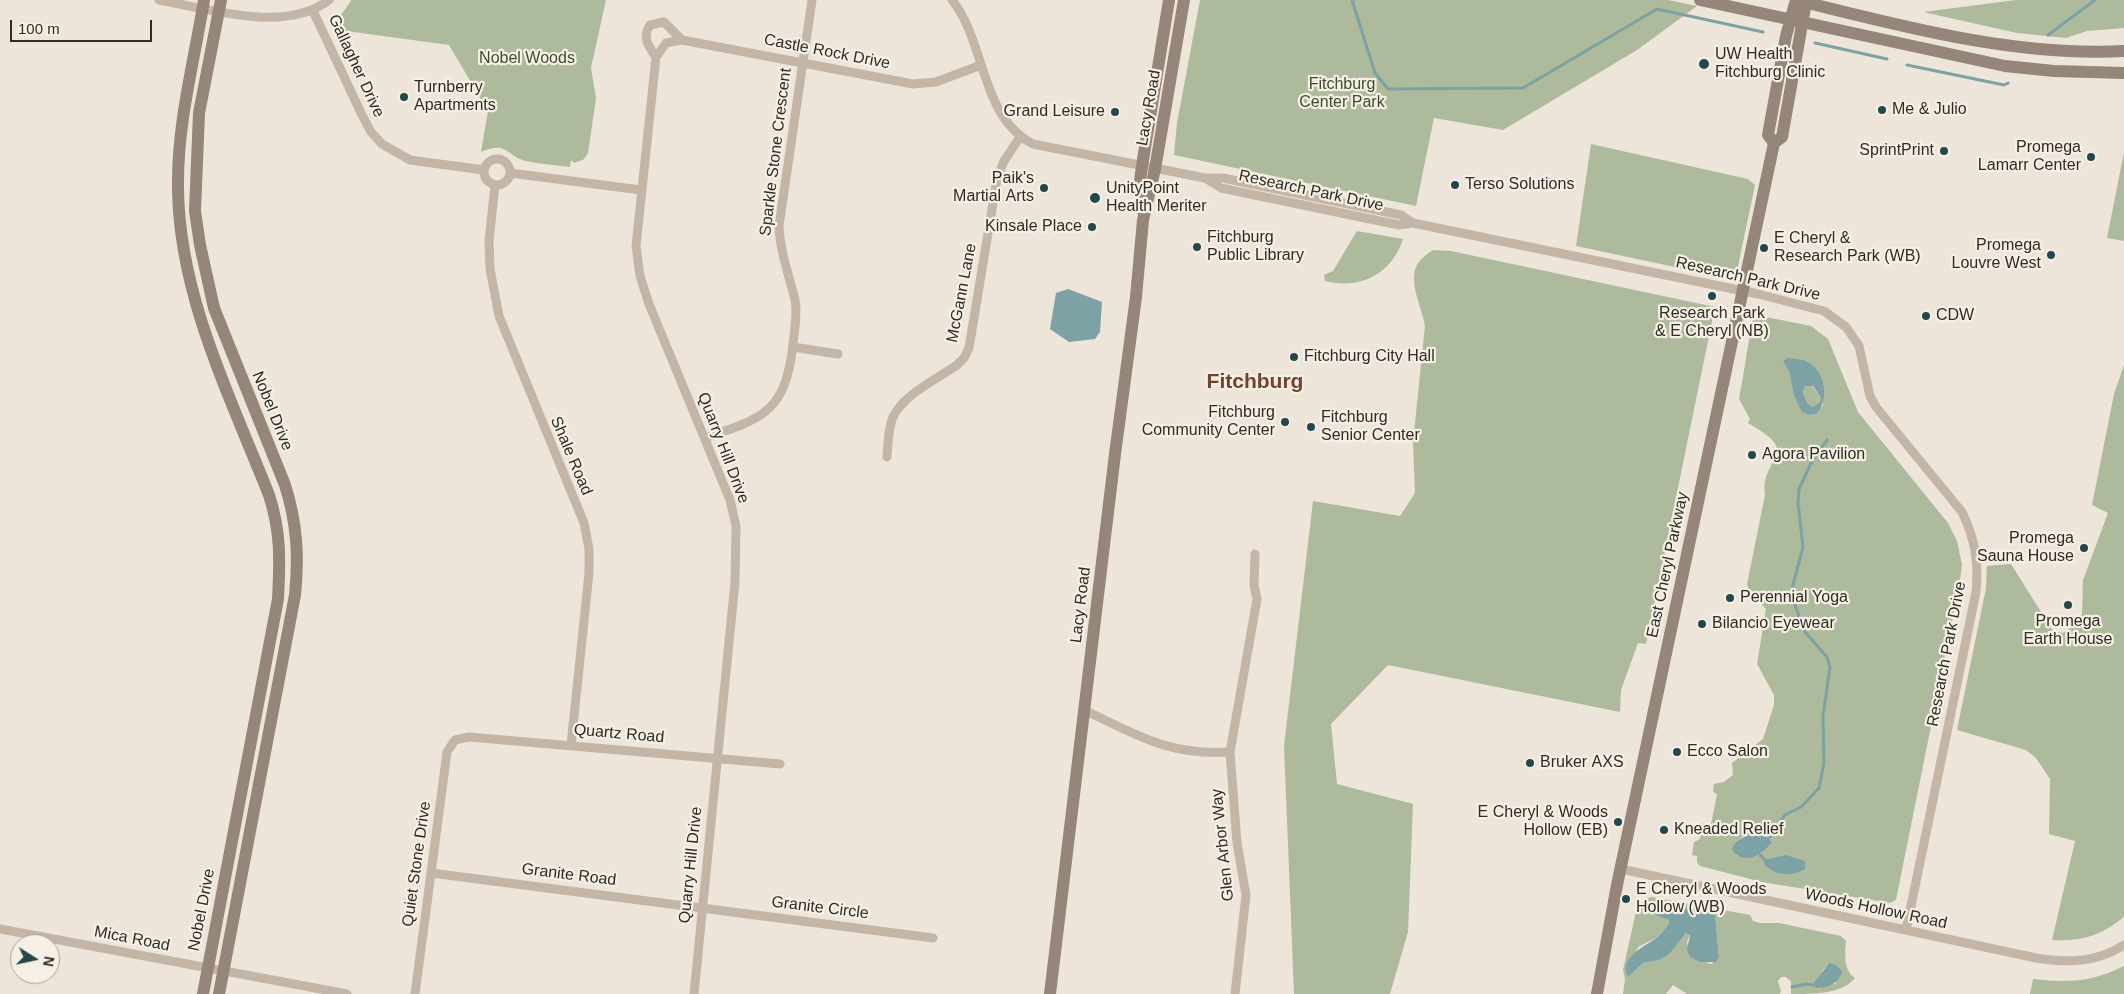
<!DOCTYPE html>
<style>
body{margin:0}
#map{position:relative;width:2124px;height:994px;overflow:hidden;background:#ede5d9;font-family:Arial,sans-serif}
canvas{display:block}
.north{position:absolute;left:10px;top:934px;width:50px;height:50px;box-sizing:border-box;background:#f6efe5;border:1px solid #a7a099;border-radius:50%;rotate:100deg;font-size:14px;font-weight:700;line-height:20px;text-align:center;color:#312a26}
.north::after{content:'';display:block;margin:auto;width:18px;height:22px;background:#22474c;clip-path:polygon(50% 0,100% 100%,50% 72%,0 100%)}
.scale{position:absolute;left:10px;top:20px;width:142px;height:22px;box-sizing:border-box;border:2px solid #312a26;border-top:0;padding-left:6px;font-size:15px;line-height:18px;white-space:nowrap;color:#312a26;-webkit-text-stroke:4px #f6efe5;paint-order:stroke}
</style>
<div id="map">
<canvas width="2124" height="994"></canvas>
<div class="north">N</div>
<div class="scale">100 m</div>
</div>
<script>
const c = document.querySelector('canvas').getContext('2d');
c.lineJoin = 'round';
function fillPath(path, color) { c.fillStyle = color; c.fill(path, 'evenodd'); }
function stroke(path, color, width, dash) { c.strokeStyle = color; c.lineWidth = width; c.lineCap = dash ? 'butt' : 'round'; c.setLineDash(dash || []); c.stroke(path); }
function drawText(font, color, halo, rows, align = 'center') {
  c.font = font + ' Arial,sans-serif'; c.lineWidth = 4.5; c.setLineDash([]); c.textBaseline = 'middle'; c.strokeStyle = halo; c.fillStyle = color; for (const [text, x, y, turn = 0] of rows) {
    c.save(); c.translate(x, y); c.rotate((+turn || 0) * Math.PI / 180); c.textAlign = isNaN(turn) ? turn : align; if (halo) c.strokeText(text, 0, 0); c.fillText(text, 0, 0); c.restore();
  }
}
const green = new Path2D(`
 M 351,0 L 606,0 L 591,68 L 596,98 L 588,153 L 583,160 L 574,163 L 571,160 L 570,167 C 556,165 540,164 526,161 C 507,157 508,140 481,152 L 488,111 L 449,45 L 339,30 L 336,22 C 340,14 347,9 351,0 Z
 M 1200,0 L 1668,0 L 1697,6 L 1637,50 L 1503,130 L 1434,118 L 1416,206 L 1174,155 L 1177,123 Z
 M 2016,0 L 2124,0 L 2124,28 L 2087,31 L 2066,38 L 2017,33 L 1923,12 Z
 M 1591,144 L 1748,179 L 1755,185 L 1737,271 L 1734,275 L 1727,278 L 1576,246 Z
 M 2124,152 L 2124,241 L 2107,238 Z
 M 1357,231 L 1403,239 C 1392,274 1360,290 1325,281 L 1324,275 L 1333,271 Z
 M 1433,250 L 1451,251 L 1715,307 L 1646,644 L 1638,643 L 1621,690 L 1620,712 L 1388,665 L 1331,724 L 1337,784 L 1413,804 L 1408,932 L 1390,994 L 1294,994 L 1284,746 L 1313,501 L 1400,516 L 1415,493 L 1413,442 L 1425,326 C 1422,307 1407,281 1418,263 C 1421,258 1429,253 1433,250 Z
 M 1755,310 L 1764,312 L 1766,317 L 1811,326 L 1828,339 L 1858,412 L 1948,523 L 1957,541 L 1962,565 L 1959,587 L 1896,900 L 1890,903 L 1762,882 L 1700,866 L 1697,862 L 1697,856 L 1692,855 L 1694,842 L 1700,839 L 1703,823 L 1711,824 L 1717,794 L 1713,792 L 1714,784 L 1724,782 L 1733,775 L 1732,763 L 1763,739 L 1774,705 L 1774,695 L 1757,664 L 1766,609 L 1750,592 L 1747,584 L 1765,495 C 1760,455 1805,455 1748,423 L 1750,419 L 1739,399 C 1745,369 1748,340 1755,310 ZM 1804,360 C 1824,373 1821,385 1823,406 L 1802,411 L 1794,396 L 1789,371 ZM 1750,835 L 1764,835 L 1772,843 L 1769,846 L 1734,844 L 1742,837 Z
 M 2124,365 L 2124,917 C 2102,935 2081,942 2052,940 L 2075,841 L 2049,834 L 2050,779 L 2036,758 L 2026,750 L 1957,730 L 1986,588 L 1987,566 L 2011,564 L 2053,631 L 2063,633 L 2074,625 L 2082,614 L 2083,580 L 2108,513 L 2092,505 L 2114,394 Z
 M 1805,386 L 1812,386 L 1821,398 L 1820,402 L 1813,407 L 1807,403 L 1803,392 Z
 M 1652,897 L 1750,915 L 1753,921 L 1760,923 L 1779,923 L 1841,936 L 1846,941 C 1845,954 1843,970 1855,978 C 1842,994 1815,994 1791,994 L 1791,982 L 1786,977 L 1781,977 L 1778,981 L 1781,991 L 1780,994 L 1687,994 L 1673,985 L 1666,994 L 1623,994 L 1625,979 L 1623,970 L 1637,907 L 1646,898 ZM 1652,909 L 1715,915 L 1719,957 L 1711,964 L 1690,957 L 1687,942 L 1690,934 L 1686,933 L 1659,960 L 1643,963 L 1628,977 L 1638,947 L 1656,938 L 1669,924 L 1669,920 L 1656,914 ZM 1829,963 L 1836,983 L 1818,989 L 1822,971 Z
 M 2124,966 L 2124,994 L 2030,994 L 2033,979 C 2069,983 2092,982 2124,966 Z`);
const water = new Path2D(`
 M 1068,289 L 1102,302 L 1100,332 L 1095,339 L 1069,342 L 1050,329 L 1056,293 Z
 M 1788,358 C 1793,359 1799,359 1804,360 C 1824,368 1831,397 1817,413 L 1810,415 L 1802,412 L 1794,396 L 1789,371 L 1783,361 ZM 1805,386 L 1813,386 L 1821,398 L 1820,402 L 1813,407 L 1807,403 L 1803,392 Z
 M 1750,835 C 1759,835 1767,834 1772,843 C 1759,855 1747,866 1732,850 C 1734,841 1741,838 1750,835 Z
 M 1786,855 L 1805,861 L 1805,869 C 1792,877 1775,876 1764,864 L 1765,860 Z
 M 1656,906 L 1707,911 L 1715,915 L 1719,957 L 1716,962 L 1700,962 L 1690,957 L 1687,950 L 1690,935 L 1686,933 L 1669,954 L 1659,960 L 1643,963 L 1628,977 C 1618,959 1643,947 1655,939 C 1660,935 1664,929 1669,924 L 1669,920 L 1656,915 L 1652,909 Z
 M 1829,963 L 1836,965 L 1842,971 C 1840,983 1826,989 1815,988 L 1814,983 Z`);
const stream = new Path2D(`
 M 1352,0 L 1375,73 L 1388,89 L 1523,88 L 1657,9 L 1763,32
 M 2048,35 L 2095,0
 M 1815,43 L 1887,59
 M 1907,65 L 2004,85 L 2008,83
 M 1769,838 L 1785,815 L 1801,807 L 1819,788 L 1824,763 L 1823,716 L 1830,667 L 1827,657 L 1805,632 L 1792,597 L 1793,585 L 1803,547 L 1798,503 L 1799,489 L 1812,461 L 1827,440
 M 1760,855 L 1765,860
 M 1792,987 L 1806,984 L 1813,985`);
const street = new Path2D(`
 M 159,0 C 210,9 285,34 329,0
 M 952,0 C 986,42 980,117 1033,144 L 1205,178 L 1223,178 L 1401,215 L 1413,223 L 1758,294 L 1824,311 L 1846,327 L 1859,346 L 1870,396 L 1876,407 L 1962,512 C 1975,539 1979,562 1976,592 L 1906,930
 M 313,11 L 362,115 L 371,132 L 382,144 L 410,160 L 484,170
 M 656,57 C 648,46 642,37 650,25 L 664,22 L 682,40
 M484 172a13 13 0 1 1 26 0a13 13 0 1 1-26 0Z
 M 510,173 L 641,190
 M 1205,178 L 1221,188 L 1399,225 L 1413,223
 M 495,185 L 489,241 L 490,269 L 499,316 L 584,523 L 589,549 L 589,573 L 571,745
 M 793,347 L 838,354
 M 705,438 C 763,418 785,413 793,345 C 794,331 798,314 795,300 C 789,275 780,252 779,226 L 812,0
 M 887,457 C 888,444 888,429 893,417 C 904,394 937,379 957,365 L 964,358 L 969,348 L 997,179 L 1004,161 L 1020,137
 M 1084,710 C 1137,735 1169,756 1230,752
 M 1621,869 L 2036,958 C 2068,963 2096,963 2124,945
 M 431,873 L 933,938
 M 0,929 L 347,994
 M 415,994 L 447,752 L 455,740 L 469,737 L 780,764
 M 694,994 L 735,582 L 736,526 L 730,500 L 649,304 L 640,276 L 636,246 L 656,57 L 666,43 L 682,40 L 913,84 L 936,82 L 981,65
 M 1235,994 L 1246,895 L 1237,843 L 1230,752 L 1257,599 L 1254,585 L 1255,554`);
const secondary = new Path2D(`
 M 1700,0 L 2005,66 L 2054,71 L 2124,73
 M 1774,143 L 1768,135 L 1786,36 L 1796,0 C 1901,26 2015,57 2124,51
 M 1142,210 L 1140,181 L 1142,166 L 1169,0
 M 203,994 L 278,599 C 280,560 281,532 269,495 C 230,396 179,296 178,188 C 177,124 194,62 204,0
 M 219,994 L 295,595 C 299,556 297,523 285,485 L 214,308 L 200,245 L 195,211 L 199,113 L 221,0
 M 1050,994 L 1115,454 L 1136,297 L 1143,220 L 1155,169 L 1184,0
 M 1597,994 L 1617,885 L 1774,143 L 1782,137 L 1806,2`);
const markers = [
 [1704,64,6,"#22474c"],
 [404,97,5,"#22474c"],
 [1882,110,5,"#22474c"],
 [1115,112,5,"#22474c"],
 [1944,151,5,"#22474c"],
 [2091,157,5,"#22474c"],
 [1455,185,5,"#22474c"],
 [1044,188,5,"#22474c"],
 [1095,198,6,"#22474c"],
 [1092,227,5,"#22474c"],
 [1197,247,5,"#22474c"],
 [1764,248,5,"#22474c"],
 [2051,255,5,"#22474c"],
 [1712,296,5,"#22474c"],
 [1926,316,5,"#22474c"],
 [1294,357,5,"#22474c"],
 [1285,422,5,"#22474c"],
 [1311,427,5,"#22474c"],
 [1752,455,5,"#22474c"],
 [2084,548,5,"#22474c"],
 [1730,598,5,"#22474c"],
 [2068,605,5,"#22474c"],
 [1702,624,5,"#22474c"],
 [1677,752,5,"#22474c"],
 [1530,763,5,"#22474c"],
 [1618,822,5,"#22474c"],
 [1664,830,5,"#22474c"],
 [1626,899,5,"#22474c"]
];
const streetNames = [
 ["Castle Rock Drive",827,52,11],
 ["Gallagher Drive",356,66,65],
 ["Lacy Road",1149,108,-80],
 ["Sparkle Stone Crescent",776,152,-83],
 ["Research Park Drive",1311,191,12],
 ["Research Park Drive",1748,279,13],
 ["McGann Lane",962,293,-79],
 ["Nobel Drive",272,411,68],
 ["Quarry Hill Drive",723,448,69],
 ["Shale Road",571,456,67],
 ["East Cheryl Parkway",1668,565,-78],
 ["Lacy Road",1081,605,-83],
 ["Research Park Drive",1947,654,-79],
 ["Quartz Road",619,734,5],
 ["Glen Arbor Way",1223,845,-96],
 ["Quiet Stone Drive",417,864,-82],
 ["Quarry Hill Drive",691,865,-84],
 ["Granite Road",569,875,7],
 ["Granite Circle",820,908,7],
 ["Woods Hollow Road",1876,909,12],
 ["Nobel Drive",202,910,-79],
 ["Mica Road",132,939,11]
];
const poiNames = [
 ["UW Health",1715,55],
 ["Fitchburg Clinic",1715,73],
 ["Turnberry",414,88],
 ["Apartments",414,106],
 ["Me & Julio",1892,110],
 ["Grand Leisure",1105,112,"right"],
 ["Promega",2081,148,"right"],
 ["Lamarr Center",2081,166,"right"],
 ["SprintPrint",1934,151,"right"],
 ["Paik's",1034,179,"right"],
 ["Martial Arts",1034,197,"right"],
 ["Terso Solutions",1465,185],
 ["UnityPoint",1106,189],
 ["Health Meriter",1106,207],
 ["Kinsale Place",1082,227,"right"],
 ["Fitchburg",1207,238],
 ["Public Library",1207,256],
 ["E Cheryl &",1774,239],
 ["Research Park (WB)",1774,257],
 ["Promega",2041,246,"right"],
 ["Louvre West",2041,264,"right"],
 ["Research Park",1712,314,"center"],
 ["& E Cheryl (NB)",1712,332,"center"],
 ["CDW",1936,316],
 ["Fitchburg City Hall",1304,357],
 ["Fitchburg",1275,413,"right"],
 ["Community Center",1275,431,"right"],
 ["Fitchburg",1321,418],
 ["Senior Center",1321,436],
 ["Agora Pavilion",1762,455],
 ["Promega",2074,539,"right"],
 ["Sauna House",2074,557,"right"],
 ["Perennial Yoga",1740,598],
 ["Promega",2068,622,"center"],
 ["Earth House",2068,640,"center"],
 ["Bilancio Eyewear",1712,624],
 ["Ecco Salon",1687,752],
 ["Bruker AXS",1540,763],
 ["E Cheryl & Woods",1608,813,"right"],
 ["Hollow (EB)",1608,831,"right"],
 ["Kneaded Relief",1674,830],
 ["E Cheryl & Woods",1636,890],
 ["Hollow (WB)",1636,908]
];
const parkNames = [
 ["Nobel Woods",527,59],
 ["Fitchburg",1342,85],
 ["Center Park",1342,103]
];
const districtNames = [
 ["Fitchburg",1255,382]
];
fillPath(green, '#aeba9c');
fillPath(water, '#7ca2a6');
stroke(stream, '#7ca2a6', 3);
stroke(street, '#c3b6a7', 9);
stroke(secondary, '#968579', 12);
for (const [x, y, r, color] of markers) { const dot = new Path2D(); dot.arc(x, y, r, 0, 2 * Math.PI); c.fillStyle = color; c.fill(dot); stroke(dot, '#f6efe5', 2); }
drawText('16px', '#312a26', '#f6efe5', streetNames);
drawText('16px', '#312a26', '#f6efe5', poiNames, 'left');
drawText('16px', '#3f4c2e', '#f6efe5', parkNames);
drawText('bold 21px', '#75412b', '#f6efe5', districtNames);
</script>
